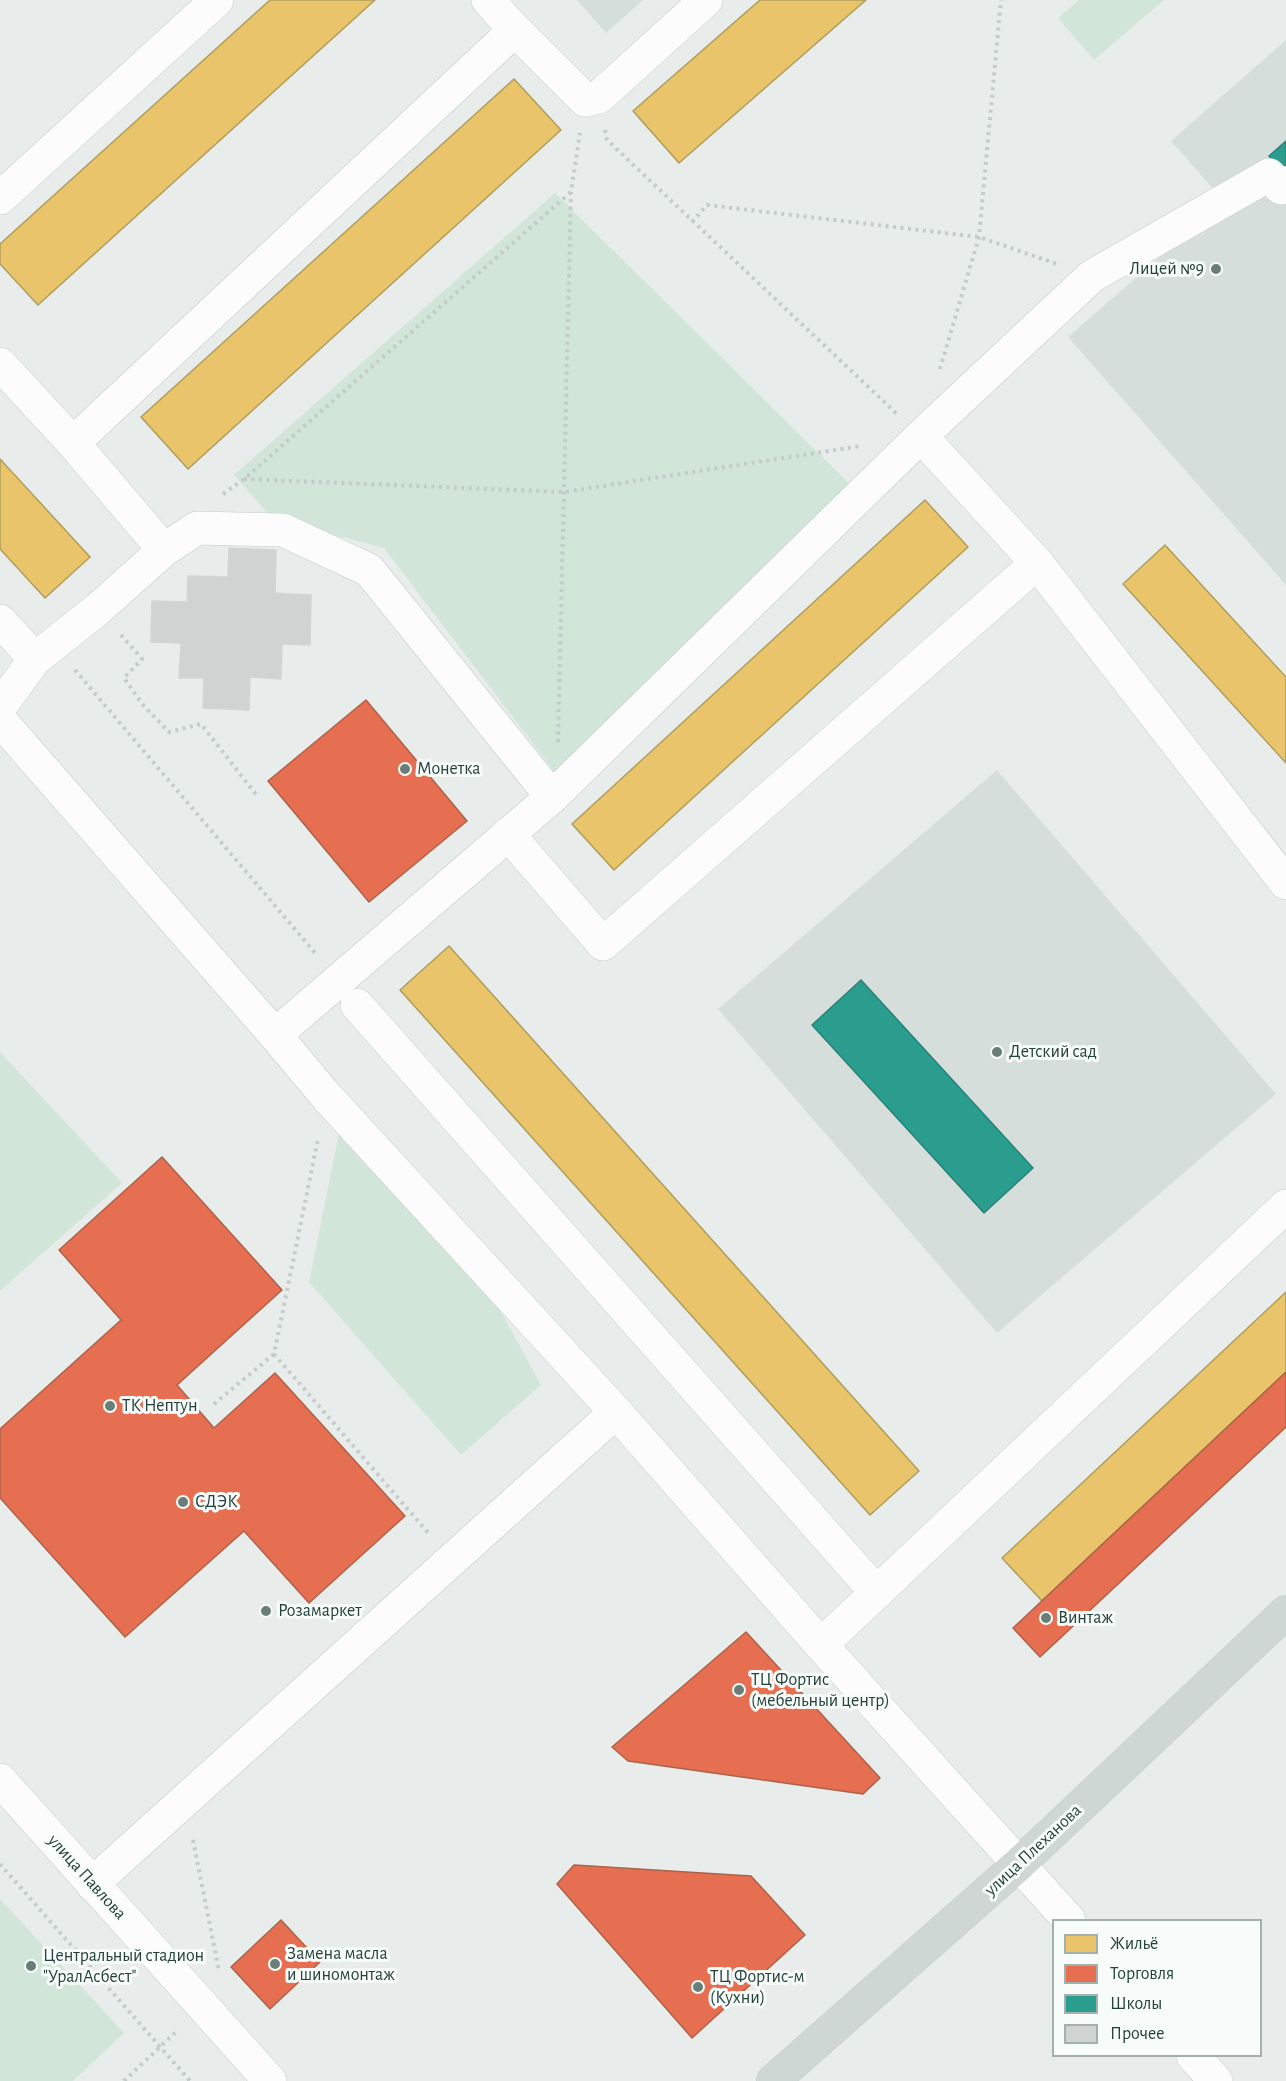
<!DOCTYPE html>
<meta charset="utf-8">
<style>
body{margin:0}
#map{position:relative;width:1286px;height:2081px;overflow:hidden;background:#e8edeb;font-family:"Alegreya Sans",sans-serif}
canvas{display:block}
.legend{position:absolute;left:1052px;top:1919px;width:210px;height:138px;box-sizing:border-box;background:#f7fbf9;border:2px solid #a3b1ad;margin:0;padding:8px 10px;list-style:none;font-size:18px;color:#24423a}
.legend li{display:flex;align-items:center;gap:12px;height:30px}
.legend b{width:30px;border:2px solid #a3b1ad}
</style>
<div id="map">
<canvas width="1286" height="2081"></canvas>
<ul class="legend">
<li><b style="height:16px;background:#e9c46a"></b>Жильё</li>
<li><b style="height:16px;background:#e76f51"></b>Торговля</li>
<li><b style="height:16px;background:#2a9d8f"></b>Школы</li>
<li><b style="height:16px;background:#cfd4d2"></b>Прочее</li>
</ul>
</div>
<script>
const c = document.querySelector('canvas').getContext('2d');
c.lineJoin = 'round';
function fillPath(path, color) { c.fillStyle = color; c.fill(path, 'evenodd'); }
function stroke(path, color, width, dash) { c.strokeStyle = color; c.lineWidth = width; c.lineCap = dash ? 'butt' : 'round'; c.setLineDash(dash || []); c.stroke(path); }
function drawText(font, color, halo, rows, align = 'center') {
  c.font = font + ' "Alegreya Sans",sans-serif'; c.lineWidth = 6; c.setLineDash([]); c.textBaseline = 'middle'; c.strokeStyle = halo; c.fillStyle = color; for (const [text, x, y, turn = 0] of rows) {
    c.save(); c.translate(x, y); c.rotate((+turn || 0) * Math.PI / 180); c.textAlign = isNaN(turn) ? turn : align; if (halo) c.strokeText(text, 0, 0); c.fillText(text, 0, 0); c.restore();
  }
}
const built = new Path2D(`
 M 577,0 L 643,0 L 606,33 Z
 M 1286,40 L 1286,585 L 1068,337 L 1224,201 L 1171,141 Z
 M 997,770 L 1276,1094 L 997,1333 L 718,1009 Z`);
const green = new Path2D(`
 M 1079,0 L 1164,0 L 1094,60 L 1058,18 Z
 M 555,193 L 869,503 L 557,775 L 384,548 L 273,519 L 234,475 Z
 M 0,1052 L 122,1183 L 0,1291 Z
 M 340,1128 L 500,1310 L 541,1385 L 461,1455 L 309,1282 Z
 M 0,1899 L 124,2033 L 73,2081 L 0,2081 Z`);
const homes = new Path2D(`
 M 270,0 L 375,0 L 38,305 L 0,264 L 0,244 Z
 M 760,0 L 866,0 L 679,163 L 633,111 Z
 M 514,79 L 561,130 L 188,469 L 141,417 Z
 M 0,459 L 90,557 L 45,598 L 0,549 Z
 M 925,500 L 968,547 L 614,870 L 572,824 Z
 M 1165,545 L 1286,677 L 1286,763 L 1123,584 Z
 M 449,946 L 919,1471 L 870,1515 L 400,990 Z
 M 1286,1292 L 1286,1372 L 1042,1601 L 1002,1558 Z`);
const shops = new Path2D(`
 M 366,700 L 467,821 L 369,902 L 268,781 Z
 M 162,1157 L 282,1290 L 177,1385 L 214,1428 L 275,1373 L 405,1516 L 309,1603 L 244,1531 L 125,1637 L 0,1498 L 0,1429 L 121,1320 L 59,1250 Z
 M 1286,1372 L 1286,1427 L 1040,1657 L 1013,1628 Z
 M 746,1632 L 880,1778 L 863,1794 L 628,1761 L 612,1747 Z
 M 574,1865 L 751,1876 L 805,1935 L 692,2038 L 557,1884 Z
 M 281,1920 L 320,1962 L 270,2009 L 231,1967 Z`);
const schools = new Path2D(`
 M 1286,141 L 1286,172 L 1285,174 L 1269,156 Z
 M 861,980 L 1033,1168 L 984,1213 L 812,1025 Z`);
const building = new Path2D(`
 M 229,548 L 276,550 L 275,593 L 311,595 L 310,645 L 282,644 L 281,679 L 250,677 L 249,710 L 203,708 L 204,678 L 179,678 L 181,643 L 151,642 L 152,601 L 187,602 L 188,576 L 228,577 Z`);
const path = new Path2D(`
 M 605,130 L 607,140 L 897,414
 M 692,222 L 707,205 L 979,237 L 1057,264
 M 940,369 L 979,237 L 1001,0
 M 244,479 L 564,492 L 861,446
 M 223,494 L 244,479 L 571,192
 M 121,635 L 142,659 L 124,678 L 143,705 L 169,732 L 201,724 L 258,797
 M 75,670 L 316,954
 M 558,742 L 571,192 L 580,133
 M 274,1354 L 430,1535
 M 214,1404 L 274,1354 L 318,1139
 M 193,1840 L 219,1971
 M 0,1864 L 190,2081
 M 124,2081 L 178,2030`);
const minor = new Path2D(`
 M 488,0 L 515,30 L 585,100 L 599,97 L 706,0
 M 0,198 L 217,0
 M 0,364 L 73,443 L 164,550
 M 921,436 L 1037,563 L 1286,883
 M 73,443 L 515,30
 M 0,621 L 35,659 L 0,707
 M 35,659 L 98,609 L 164,550 L 197,528 L 283,530 L 369,570 L 552,797
 M 0,720 L 275,1035 L 327,1097 L 616,1412 L 821,1645 L 1069,1920
 M 508,834 L 603,944 L 1037,563
 M 357,1005 L 877,1593
 M 275,1035 L 552,797 L 921,436 L 1092,276 L 1269,175 L 1281,188 L 1286,183
 M 821,1645 L 1286,1206
 M 0,1780 L 270,2081
 M 92,1884 L 616,1412
 M 1193,2056 L 1216,2081`);
const major = new Path2D(`
 M 773,2081 L 1018,1865 L 1286,1612`);
const markers = [
 [1216,269,6,"#697e78"],
 [405,769,6,"#697e78"],
 [997,1052,6,"#697e78"],
 [110,1406,6,"#697e78"],
 [183,1502,6,"#697e78"],
 [266,1611,6,"#697e78"],
 [1046,1618,6,"#697e78"],
 [739,1690,6,"#697e78"],
 [275,1964,6,"#697e78"],
 [31,1966,6,"#697e78"],
 [698,1987,6,"#697e78"]
];
const poiNames = [
 ["Лицей №9",1204,269,"right"],
 ["Монетка",417,769],
 ["Детский сад",1009,1052],
 ["ТК Нептун",122,1406],
 ["СДЭК",195,1502],
 ["Розамаркет",278,1611],
 ["Винтаж",1058,1618],
 ["ТЦ Фортис",751,1680],
 ["(мебельный центр)",751,1701],
 ["Замена масла",287,1954],
 ["и шиномонтаж",287,1975],
 ["Центральный стадион",43,1956],
 ["\"УралАсбест\"",43,1977],
 ["ТЦ Фортис-м",710,1977],
 ["(Кухни)",710,1998]
];
const streetNames = [
 ["улица Плеханова",1033,1850,-43],
 ["улица Павлова",87,1877,48]
];
fillPath(built, '#d6dedb');
fillPath(green, '#d1e6d8');
fillPath(homes, '#e9c46a');
stroke(homes, '#ae9d5c', 1.5);
fillPath(shops, '#e76f51');
stroke(shops, '#ac624a', 1.5);
fillPath(schools, '#2a9d8f');
stroke(schools, '#288276', 1.5);
fillPath(building, '#cfd4d2');
stroke(building, '#d1d6d4', 1.5);
stroke(minor, '#c5cac8', 34);
stroke(major, '#c3ccc9', 34);
stroke(path, '#c3ccca', 4, [3, 4.5]);
stroke(minor, '#fcfcfc', 33);
stroke(major, '#cfd7d5', 33);
for (const [x, y, r, color] of markers) { const dot = new Path2D(); dot.arc(x, y, r, 0, 2 * Math.PI); c.fillStyle = color; c.fill(dot); stroke(dot, '#f7fbf9', 2); }
drawText('18px', '#24423a', '#f7fbf9', poiNames, 'left');
drawText('18px', '#24423a', '#f7fbf9', streetNames);
</script>
